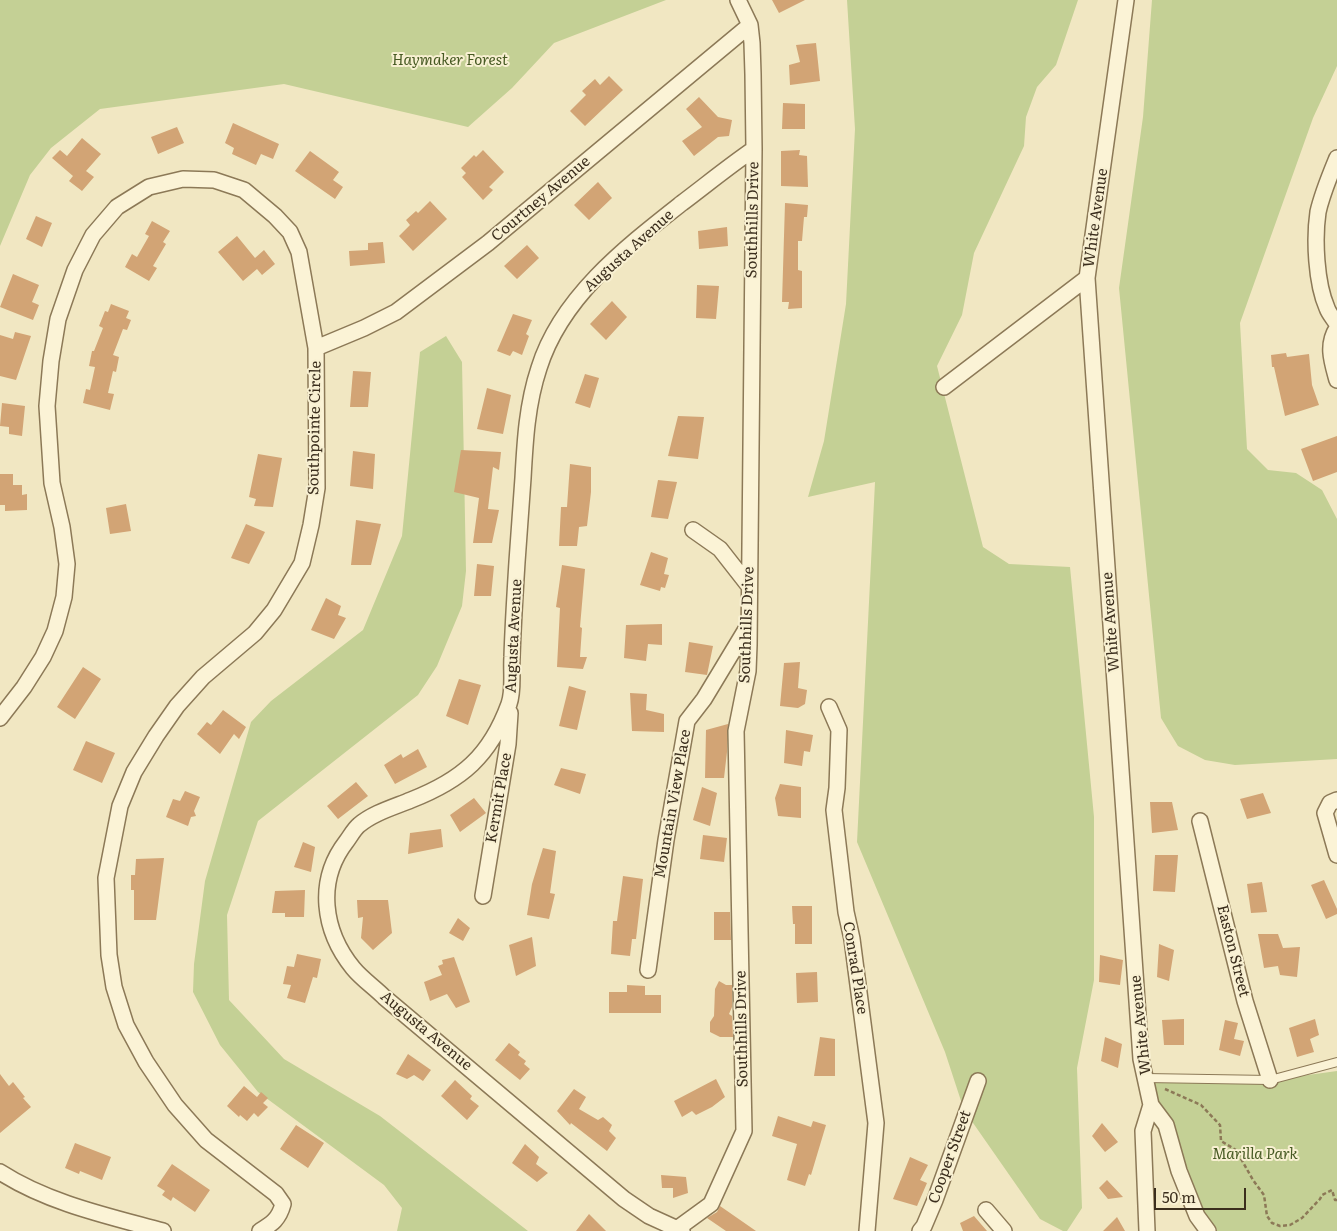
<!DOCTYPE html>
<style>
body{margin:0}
#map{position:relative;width:1337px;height:1231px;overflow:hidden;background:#f1e7c2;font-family:Literata,serif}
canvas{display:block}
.scale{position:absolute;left:1154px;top:1188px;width:92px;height:22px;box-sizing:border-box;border:2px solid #3b2e1d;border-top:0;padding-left:6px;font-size:15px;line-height:18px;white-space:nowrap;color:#3b2e1d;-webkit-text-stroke:4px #f8f0d2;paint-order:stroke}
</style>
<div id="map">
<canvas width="1337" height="1231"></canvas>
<div class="scale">50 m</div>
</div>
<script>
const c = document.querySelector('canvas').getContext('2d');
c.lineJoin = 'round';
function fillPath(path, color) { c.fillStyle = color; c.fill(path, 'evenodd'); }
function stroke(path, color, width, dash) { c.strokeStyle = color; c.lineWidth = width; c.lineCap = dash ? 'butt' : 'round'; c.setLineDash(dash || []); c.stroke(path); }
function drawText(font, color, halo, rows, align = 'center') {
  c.font = font + ' Literata,serif'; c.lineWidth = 4; c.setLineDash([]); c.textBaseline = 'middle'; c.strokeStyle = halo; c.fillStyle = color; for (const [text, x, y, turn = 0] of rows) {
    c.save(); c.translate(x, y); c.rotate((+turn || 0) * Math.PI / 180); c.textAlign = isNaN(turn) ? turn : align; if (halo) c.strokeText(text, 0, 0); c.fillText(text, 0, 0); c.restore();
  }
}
const green = new Path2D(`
 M 0,0 L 666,0 L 554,43 L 512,88 L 468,127 L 284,84 L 100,109 L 51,148 L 30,175 L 0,246 Z
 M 847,0 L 1078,0 L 1056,65 L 1037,87 L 1026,117 L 1024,146 L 974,253 L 962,315 L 937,366 L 983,547 L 1009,564 L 1070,567 L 1094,817 L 1094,980 L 1077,1068 L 1082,1208 L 1067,1231 L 1063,1231 L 1040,1219 L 964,1110 L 945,1052 L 857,842 L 875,482 L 808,497 L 824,441 L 846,304 L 855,129 Z
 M 1152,0 L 1337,0 L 1337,66 L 1313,118 L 1240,323 L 1247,449 L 1268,470 L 1296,473 L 1322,490 L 1337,519 L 1337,759 L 1235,765 L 1205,760 L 1178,746 L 1161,718 L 1119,288 L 1143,117 Z
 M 446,336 L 462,362 L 466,571 L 462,606 L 437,666 L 418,695 L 258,821 L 227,915 L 229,1000 L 284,1059 L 380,1116 L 528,1231 L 397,1231 L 402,1208 L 384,1185 L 258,1092 L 220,1045 L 193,992 L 194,964 L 205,881 L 251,722 L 271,701 L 363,630 L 402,536 L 420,352 Z
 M 1337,1071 L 1337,1231 L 1208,1231 L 1147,1078 L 1272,1080 Z`);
const building = new Path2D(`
 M 772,0 L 805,0 L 779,13 Z
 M 816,43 L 820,81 L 790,85 L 789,65 L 800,62 L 796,45 Z
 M 609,76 L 623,90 L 585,126 L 570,111 L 586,95 L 582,91 L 595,79 L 600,85 Z
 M 699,97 L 718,117 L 732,120 L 729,136 L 718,137 L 694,156 L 682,141 L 702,127 L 686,109 Z
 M 783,103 L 805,104 L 805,129 L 782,129 Z
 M 233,123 L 279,144 L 273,159 L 261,154 L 256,165 L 232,154 L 234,148 L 225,143 Z
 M 177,127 L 184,143 L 158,154 L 151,137 Z
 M 82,138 L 101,154 L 86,171 L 94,177 L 82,191 L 69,181 L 73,176 L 52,158 L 60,150 L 67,156 Z
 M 483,150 L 504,172 L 489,187 L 493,190 L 483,200 L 462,177 L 466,173 L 461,168 L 474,155 L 476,157 Z
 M 800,150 L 799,155 L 807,156 L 808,187 L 781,186 L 781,151 Z
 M 310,151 L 339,172 L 333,180 L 343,187 L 335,199 L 295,171 Z
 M 598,182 L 612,198 L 589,220 L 574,205 Z
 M 430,201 L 447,219 L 413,251 L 399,236 L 410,225 L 406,220 L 416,211 L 418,213 Z
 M 785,203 L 808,205 L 807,217 L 804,217 L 802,241 L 798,241 L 798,270 L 802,271 L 802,308 L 788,309 L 789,302 L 782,302 Z
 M 36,216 L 52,223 L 42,247 L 26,239 Z
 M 152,221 L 170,231 L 163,242 L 166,244 L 153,266 L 157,268 L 149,281 L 125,267 L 132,254 L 137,257 L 149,236 L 145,234 Z
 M 727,227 L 728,246 L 699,249 L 698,231 Z
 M 237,236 L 255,258 L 264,250 L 275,264 L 262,275 L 257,269 L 243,281 L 218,252 Z
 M 383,242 L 385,263 L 350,266 L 349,251 L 368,250 L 368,243 Z
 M 527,245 L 539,258 L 517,279 L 504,266 Z
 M 13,274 L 39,285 L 32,302 L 39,305 L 33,320 L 0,307 Z
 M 697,285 L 719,286 L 716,319 L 696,318 Z
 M 612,301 L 627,317 L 606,340 L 590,324 Z
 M 111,304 L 129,311 L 126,318 L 131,320 L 127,330 L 123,329 L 113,355 L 119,357 L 116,372 L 113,371 L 108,393 L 114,394 L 110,410 L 83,403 L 86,389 L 90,390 L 95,367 L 89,366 L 92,351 L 94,351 L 103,328 L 99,326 L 105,311 L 108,312 Z
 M 513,314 L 532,320 L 526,334 L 529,336 L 522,355 L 513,351 L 510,356 L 497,351 Z
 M 15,332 L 31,336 L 16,380 L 0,376 L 0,335 L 13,339 Z
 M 1286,353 L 1287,357 L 1309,354 L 1312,385 L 1319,405 L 1285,416 L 1274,367 L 1272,367 L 1271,355 Z
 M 353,371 L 371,372 L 368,407 L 350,407 Z
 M 585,374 L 599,378 L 590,408 L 575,403 Z
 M 487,388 L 511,395 L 503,434 L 477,429 Z
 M 2,403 L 25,406 L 22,436 L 9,434 L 9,427 L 0,426 Z
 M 678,416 L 704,417 L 698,459 L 668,456 Z
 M 1337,436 L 1337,472 L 1313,481 L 1301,449 Z
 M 461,450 L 501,452 L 499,470 L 493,467 L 488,509 L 499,510 L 492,543 L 473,543 L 479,498 L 454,492 Z
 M 353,451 L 375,454 L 373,489 L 350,486 Z
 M 258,454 L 282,458 L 273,507 L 254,506 L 256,499 L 249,497 Z
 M 570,464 L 591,467 L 591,492 L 587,526 L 579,527 L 577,546 L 559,546 L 561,507 L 567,507 Z
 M 0,474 L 13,474 L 13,485 L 22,485 L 22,495 L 27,494 L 27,510 L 5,511 L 5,505 L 0,505 Z
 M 658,480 L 677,482 L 668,519 L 651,517 Z
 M 126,504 L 131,531 L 110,534 L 106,508 Z
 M 356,520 L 381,524 L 371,565 L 351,565 Z
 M 246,524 L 265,532 L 249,564 L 231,558 Z
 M 651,552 L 668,558 L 664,574 L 669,575 L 665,588 L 661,587 L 660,591 L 640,585 Z
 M 477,564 L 494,566 L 491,596 L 474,596 Z
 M 562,565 L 585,569 L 580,627 L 582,628 L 580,657 L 587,657 L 583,669 L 557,667 L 560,608 L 556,607 Z
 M 326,598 L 341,606 L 338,615 L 346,618 L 334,639 L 311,630 Z
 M 662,624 L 662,645 L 648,644 L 646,661 L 624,658 L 626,625 Z
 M 689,642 L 713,646 L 707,675 L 685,672 Z
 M 800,662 L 798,688 L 807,690 L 805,704 L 798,708 L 780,706 L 784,663 Z
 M 83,667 L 101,679 L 75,719 L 57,707 Z
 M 459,679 L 481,685 L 468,725 L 446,716 Z
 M 569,686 L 586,691 L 577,730 L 559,726 Z
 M 630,693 L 647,694 L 646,710 L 664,714 L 664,732 L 632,731 Z
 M 223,710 L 246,727 L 239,739 L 234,734 L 220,754 L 197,734 L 207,722 L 211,725 Z
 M 728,724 L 727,752 L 724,778 L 705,778 L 706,730 Z
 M 786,730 L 813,735 L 810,752 L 804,751 L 802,766 L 784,763 Z
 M 86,741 L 115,753 L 102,783 L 73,770 Z
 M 418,749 L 427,767 L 395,784 L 384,765 L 401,754 L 403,758 Z
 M 561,768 L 586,774 L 580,794 L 554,785 Z
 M 356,782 L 368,796 L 338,819 L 327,806 Z
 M 780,784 L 801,787 L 801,818 L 778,816 L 775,798 Z
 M 702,787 L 717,793 L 710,826 L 693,820 Z
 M 185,791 L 200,797 L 194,811 L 196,816 L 191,817 L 188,826 L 166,817 L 173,799 L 180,801 Z
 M 1263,793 L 1271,813 L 1247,819 L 1240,799 Z
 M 474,798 L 486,813 L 460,832 L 450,815 Z
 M 1150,802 L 1172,802 L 1178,830 L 1152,833 Z
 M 441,829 L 443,847 L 408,854 L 410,833 Z
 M 703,835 L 727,838 L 724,862 L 700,859 Z
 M 303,842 L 315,847 L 311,872 L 294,867 Z
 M 543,848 L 556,851 L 550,893 L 555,894 L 549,919 L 527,915 L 532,884 Z
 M 1155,855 L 1178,855 L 1175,892 L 1153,891 Z
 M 164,858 L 156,920 L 134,920 L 134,890 L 131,890 L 131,875 L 135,875 L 136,859 Z
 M 623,876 L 643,879 L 636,939 L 632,939 L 630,956 L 611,954 L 613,921 L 617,921 Z
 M 1324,880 L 1337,909 L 1337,914 L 1326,919 L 1311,885 Z
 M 1262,882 L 1267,912 L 1251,913 L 1247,884 Z
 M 305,890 L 304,917 L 285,917 L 285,913 L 272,913 L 275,891 Z
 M 357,900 L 388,900 L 392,933 L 373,950 L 361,938 L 363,917 L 358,918 Z
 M 792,906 L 812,906 L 812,944 L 795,944 L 795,924 L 793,924 Z
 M 714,912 L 730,912 L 731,940 L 714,940 Z
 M 458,918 L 470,928 L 463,941 L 449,933 Z
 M 1258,934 L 1278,934 L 1283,948 L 1300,947 L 1297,977 L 1280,975 L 1278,966 L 1264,968 Z
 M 532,937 L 536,966 L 516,976 L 509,945 Z
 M 1159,944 L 1174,950 L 1169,981 L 1157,977 Z
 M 297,954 L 321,959 L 317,978 L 313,977 L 305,1003 L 287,998 L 291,985 L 283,984 L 287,966 L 294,967 Z
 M 1100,955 L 1123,960 L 1120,985 L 1099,982 Z
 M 454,957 L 470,1002 L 456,1008 L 447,994 L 430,1001 L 424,982 L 442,975 L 438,966 L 443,964 L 442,960 Z
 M 817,972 L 818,1002 L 797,1003 L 796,973 Z
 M 719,981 L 726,985 L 732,985 L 732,1007 L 729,1014 L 732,1016 L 733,1037 L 720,1037 L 710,1032 L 710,1022 L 714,1016 L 715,989 Z
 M 627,985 L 645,986 L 645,995 L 661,995 L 661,1013 L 609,1013 L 609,992 L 627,992 Z
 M 1184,1019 L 1184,1045 L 1164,1045 L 1162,1020 Z
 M 1315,1019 L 1319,1035 L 1310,1039 L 1314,1052 L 1297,1057 L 1289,1028 Z
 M 1225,1020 L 1238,1023 L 1234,1039 L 1244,1041 L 1240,1056 L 1219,1050 Z
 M 820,1037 L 835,1039 L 835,1076 L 814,1076 Z
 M 1105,1037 L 1122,1044 L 1118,1068 L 1101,1061 Z
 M 509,1043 L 520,1052 L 518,1055 L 526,1061 L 524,1064 L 530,1069 L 520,1080 L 495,1060 Z
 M 408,1054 L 431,1070 L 423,1081 L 414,1075 L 407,1079 L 396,1074 Z
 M 0,1074 L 9,1086 L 13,1082 L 25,1097 L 23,1098 L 31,1107 L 0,1133 Z
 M 716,1079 L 725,1097 L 712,1107 L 696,1115 L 692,1111 L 682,1117 L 674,1101 Z
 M 455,1080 L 472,1096 L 470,1099 L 479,1106 L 467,1120 L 441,1096 Z
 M 244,1086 L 257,1097 L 261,1092 L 268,1098 L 263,1103 L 268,1107 L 258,1117 L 254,1113 L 247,1121 L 240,1115 L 239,1117 L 227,1106 Z
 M 574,1089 L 586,1097 L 579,1109 L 598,1120 L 603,1117 L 612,1125 L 609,1131 L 616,1138 L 607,1151 L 571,1123 L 570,1125 L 557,1111 Z
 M 778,1116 L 811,1127 L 813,1121 L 826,1125 L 811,1175 L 809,1174 L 805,1186 L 787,1180 L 797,1144 L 772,1136 Z
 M 1102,1123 L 1118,1142 L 1105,1152 L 1092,1136 Z
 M 296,1125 L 324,1143 L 308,1168 L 280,1149 Z
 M 75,1143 L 111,1157 L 102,1180 L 80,1171 L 79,1174 L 65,1168 Z
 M 525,1144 L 539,1157 L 536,1164 L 548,1173 L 537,1182 L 512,1163 Z
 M 910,1157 L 928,1165 L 920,1180 L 927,1183 L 917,1206 L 893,1199 Z
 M 172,1164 L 210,1190 L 195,1212 L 173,1197 L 171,1201 L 162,1195 L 165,1191 L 157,1186 Z
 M 661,1175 L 686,1177 L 688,1193 L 673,1198 L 673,1188 L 662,1188 Z
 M 1107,1180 L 1123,1197 L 1108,1199 L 1099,1188 Z
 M 720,1206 L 756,1231 L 726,1231 L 707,1218 L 717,1212 Z
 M 589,1214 L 606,1231 L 576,1231 Z
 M 974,1216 L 987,1231 L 963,1231 L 960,1223 Z
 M 1117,1217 L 1125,1231 L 1103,1231 Z`);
const path = new Path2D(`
 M 1165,1089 L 1201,1105 L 1220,1125 L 1221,1141 L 1236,1150 L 1253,1180 L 1264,1195 L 1267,1216 L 1272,1223 L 1280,1226 L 1290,1225 L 1302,1218 L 1320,1199 L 1322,1195 L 1332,1190 L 1335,1200 L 1337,1200`);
const service = new Path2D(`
 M 1146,1078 L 1270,1080 L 1337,1062`);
const minor = new Path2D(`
 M 1126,0 L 1087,278 L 1141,1059 L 1151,1105 L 1166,1125 L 1179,1171 L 1197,1216 L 1208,1231
 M 1337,158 C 1330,175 1322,194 1318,212 C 1314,239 1316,283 1327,308 C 1329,314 1334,319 1337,324
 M 1337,328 C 1326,345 1332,362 1337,380
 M 316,348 L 364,328 L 396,312 L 488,243 L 750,25
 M 944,387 L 1087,278
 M 693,530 L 720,549 L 749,586
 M 829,707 L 839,730 L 837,788 L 834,810 L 846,912 L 852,939 L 876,1123 L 867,1231
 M 0,718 L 24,687 L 43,657 L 55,631 L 64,597 L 67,564 L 62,527 L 52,483 L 47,406 L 51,361 L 58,319 L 75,270 L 93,235 L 117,207 L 149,187 L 183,179 L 214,180 L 244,190 L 275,216 L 290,232 L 299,252 L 316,348 L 317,488 L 311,525 L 302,563 L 274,610 L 255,633 L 203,677 L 177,706 L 156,736 L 134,772 L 120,806 L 106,878 L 109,955 L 114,987 L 126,1025 L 146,1062 L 175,1105 L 206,1140 L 276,1194 L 283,1204 C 279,1219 272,1224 260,1231
 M 1337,800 L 1330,803 L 1325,813 L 1337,855
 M 1200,821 L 1245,1001 L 1270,1080
 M 483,896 L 508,744 L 510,713
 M 648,970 L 666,840 L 687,721 L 704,699 L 748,626
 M 0,1172 C 48,1203 108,1216 163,1231
 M 986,1210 L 1004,1231
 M 678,1228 L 711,1204 L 744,1131 L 736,731 L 748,671 L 749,645 L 754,149 L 753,74 L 752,43 L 750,25 L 738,0
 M 682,1231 L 649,1216 L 624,1199 L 384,997 C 374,987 362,979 353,968 C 323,931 316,881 346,842 C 350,837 354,829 359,825 C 373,813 394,807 411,800 C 462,780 490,756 509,704 C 514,690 511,672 512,657 C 513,625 515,594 517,562 C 519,534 521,506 523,478 C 525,441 527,404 539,368 C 561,297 626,247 682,203 C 706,185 729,166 754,149
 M 920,1231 L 924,1226 L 935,1200 L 978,1081
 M 1147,1231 L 1143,1131 L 1151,1105`);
const parkNames = [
 ["Haymaker Forest",450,61],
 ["Marilla Park",1255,1155]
];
const streetNames = [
 ["Courtney Avenue",541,199,-40],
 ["White Avenue",1096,218,-82],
 ["Southhills Drive",753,220,-89],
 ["Augusta Avenue",629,251,-42],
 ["Southpointe Circle",315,428,-89],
 ["White Avenue",1111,622,-94],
 ["Southhills Drive",747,625,-88],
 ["Augusta Avenue",514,636,-87],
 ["Kermit Place",499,798,-80],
 ["Mountain View Place",673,804,-80],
 ["Easton Street",1233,951,76],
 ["Conrad Place",855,968,81],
 ["White Avenue",1141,1025,-96],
 ["Southhills Drive",742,1029,-91],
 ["Augusta Avenue",426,1031,40],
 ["Cooper Street",950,1157,-70]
];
fillPath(green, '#c4d095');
fillPath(building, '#d2a475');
stroke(service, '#8c7957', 10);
stroke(minor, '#8c7957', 18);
stroke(path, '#8c7957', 2.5, [4, 2.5]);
stroke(service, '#fbf3d6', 8);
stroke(minor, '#fbf3d6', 15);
drawText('italic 15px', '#465922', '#f8f0d2', parkNames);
drawText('15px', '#3b2e1d', '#f8f0d2', streetNames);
</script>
